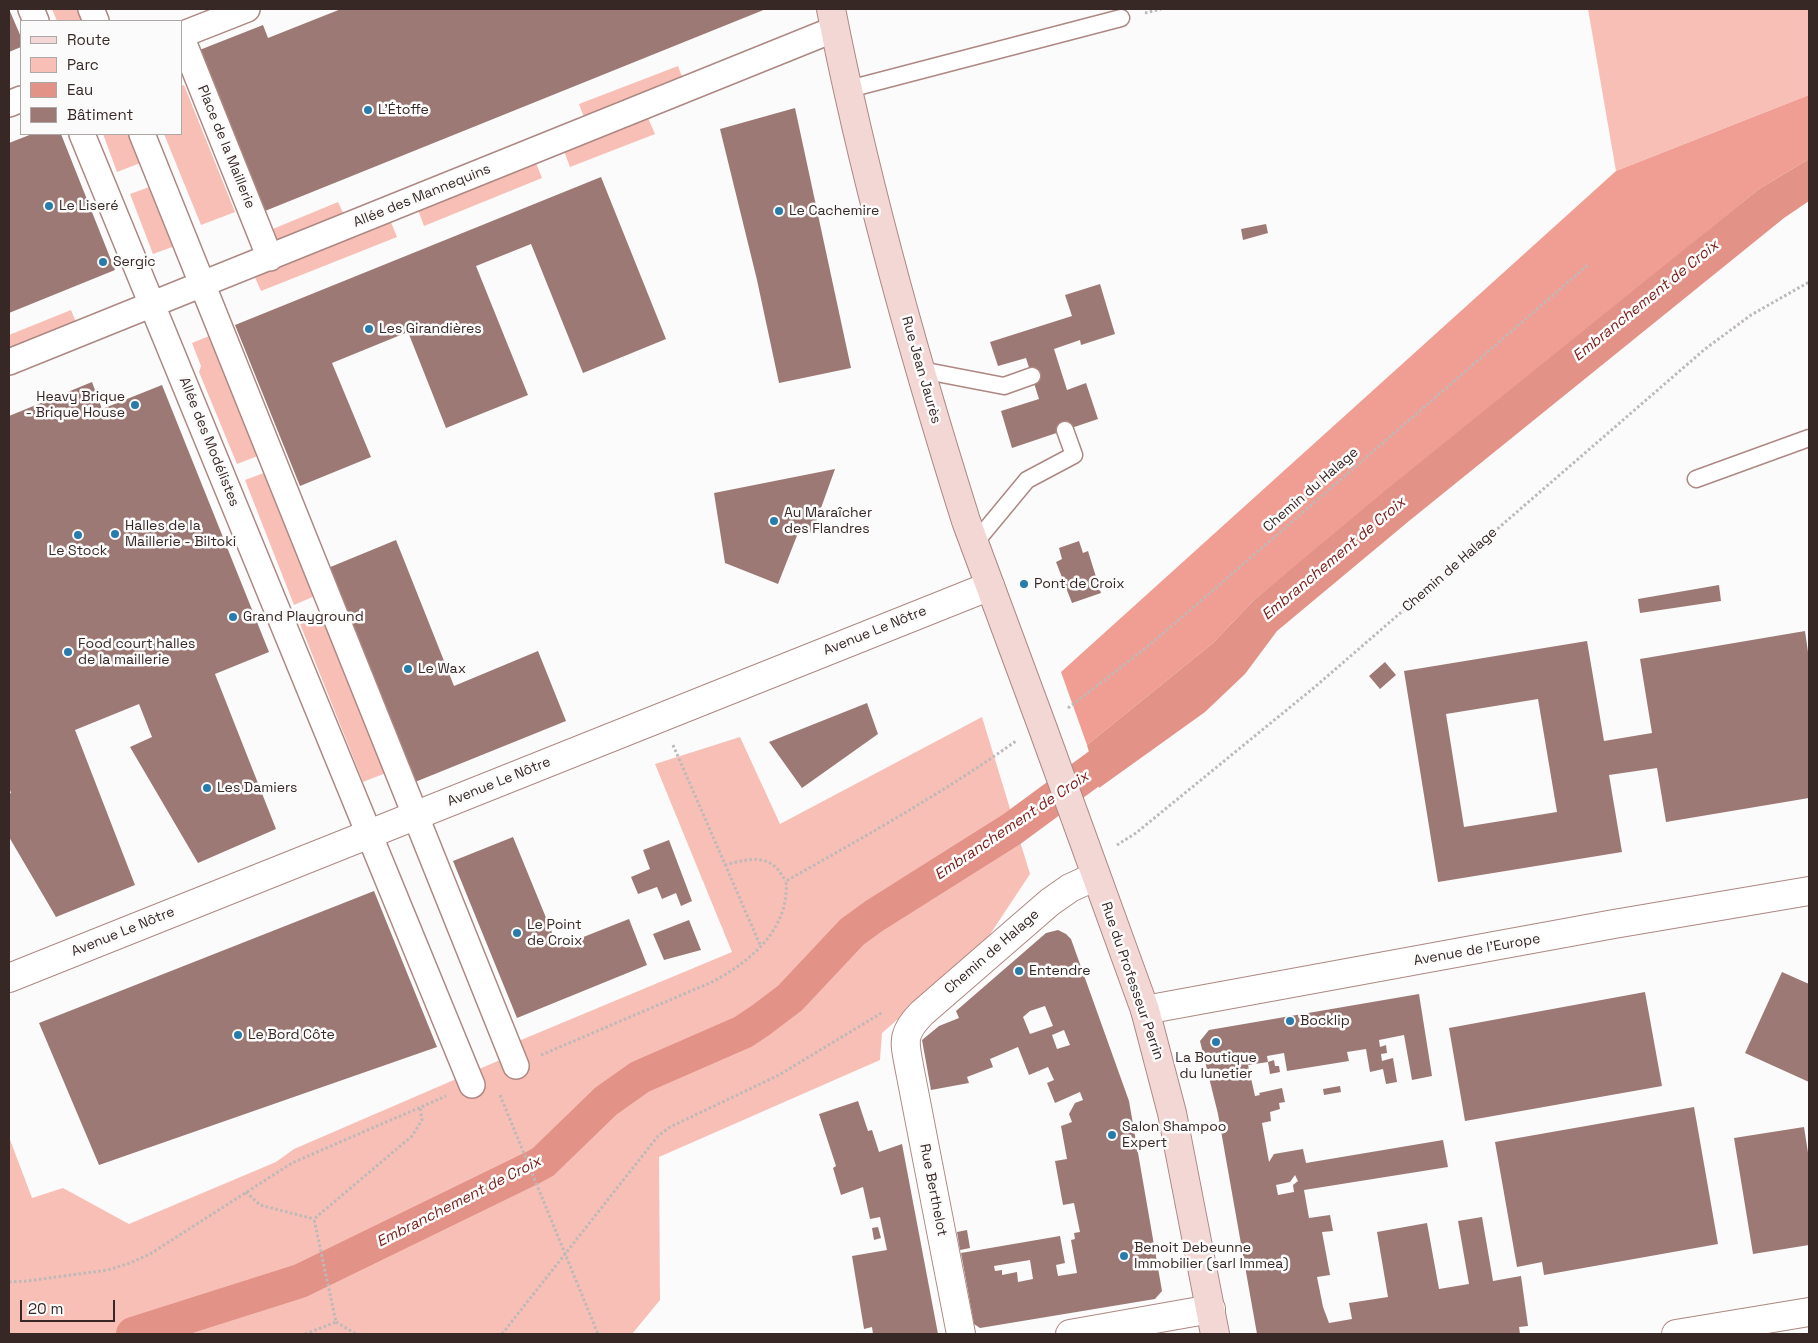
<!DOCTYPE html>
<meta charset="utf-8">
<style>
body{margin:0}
#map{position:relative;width:1818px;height:1343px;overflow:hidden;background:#fbfbfb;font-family:"Space Grotesk",sans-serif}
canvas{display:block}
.frame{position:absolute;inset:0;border:10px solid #372826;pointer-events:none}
.legend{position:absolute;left:20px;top:20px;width:162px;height:115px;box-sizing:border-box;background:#fbfbfb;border:1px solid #ada7a6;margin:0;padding:6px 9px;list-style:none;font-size:15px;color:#372826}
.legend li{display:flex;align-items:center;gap:10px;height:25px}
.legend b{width:25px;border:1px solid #ada7a6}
.scale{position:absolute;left:20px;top:1300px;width:95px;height:22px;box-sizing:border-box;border:2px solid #372826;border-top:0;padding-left:6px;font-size:15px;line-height:18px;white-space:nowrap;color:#372826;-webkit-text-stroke:4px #fbfbfb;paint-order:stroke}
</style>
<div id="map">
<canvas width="1818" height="1343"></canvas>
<div class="frame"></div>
<ul class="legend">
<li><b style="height:6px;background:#f2d7d4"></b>Route</li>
<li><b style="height:14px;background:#f8bfb6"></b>Parc</li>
<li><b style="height:14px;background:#e29287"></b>Eau</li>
<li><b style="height:14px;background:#9c7974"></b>Bâtiment</li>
</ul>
<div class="scale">20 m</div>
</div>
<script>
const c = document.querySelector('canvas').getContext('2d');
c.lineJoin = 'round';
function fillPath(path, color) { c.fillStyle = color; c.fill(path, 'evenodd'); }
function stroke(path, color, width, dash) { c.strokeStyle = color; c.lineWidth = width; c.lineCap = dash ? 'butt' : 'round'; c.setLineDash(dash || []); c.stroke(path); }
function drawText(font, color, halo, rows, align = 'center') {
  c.font = font + ' "Space Grotesk",sans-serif'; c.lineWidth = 5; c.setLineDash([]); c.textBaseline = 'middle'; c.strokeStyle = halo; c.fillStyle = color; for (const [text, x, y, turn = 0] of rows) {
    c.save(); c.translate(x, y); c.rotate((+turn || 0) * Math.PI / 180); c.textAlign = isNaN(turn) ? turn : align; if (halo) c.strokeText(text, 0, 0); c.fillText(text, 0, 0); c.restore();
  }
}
const green = new Path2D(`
 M 52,9 L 83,9 L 87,18 L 78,21 L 57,21 Z
 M 1588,9 L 1809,9 L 1809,95 L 1616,171 Z
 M 678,66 L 684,82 L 585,120 L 579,104 Z
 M 184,85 L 235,212 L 201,225 L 164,134 L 181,134 L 181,86 Z
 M 648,118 L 655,134 L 570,167 L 564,151 Z
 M 103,134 L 132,134 L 143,162 L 117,172 Z
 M 536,163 L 542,178 L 424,226 L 418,210 Z
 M 152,186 L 175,246 L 153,254 L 130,194 Z
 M 338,202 L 345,217 L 275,247 L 268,231 Z
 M 390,220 L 397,237 L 261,291 L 254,275 Z
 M 71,310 L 78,327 L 9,354 L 9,335 Z
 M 214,334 L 263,454 L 237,464 L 199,372 L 201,366 L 192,343 Z
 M 269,471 L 317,595 L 294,605 L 245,480 Z
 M 328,613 L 391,771 L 363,782 L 300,624 Z
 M 982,717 L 1030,874 L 983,945 L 882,1033 L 880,1060 L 659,1157 L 660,1300 L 632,1334 L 9,1334 L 9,1137 L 32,1198 L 63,1188 L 129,1224 L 276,1162 L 294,1149 L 514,1054 L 521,1040 L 732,952 L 655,764 L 740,737 L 780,824 Z`);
const forest = new Path2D(`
 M 1809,95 L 1809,159 L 1759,189 L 1254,600 L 1213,643 L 1087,745 L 1061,672 L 1616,171 Z`);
const water = new Path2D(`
 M 1809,159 L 1809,201 L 1784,218 L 1409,521 L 1277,631 L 1245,674 L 1205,712 L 1099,788 L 1087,745 L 1213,643 L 1254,600 L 1386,490 L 1759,189 Z`);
const canal = new Path2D(`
 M 133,1334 L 300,1281 L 534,1167 L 543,1162 L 606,1101 L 640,1077 L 743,1032 L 761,1020 L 790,998 L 852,932 L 874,916 L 1012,829 L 1129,743`);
const building = new Path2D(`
 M 9,9 L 21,37 L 21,47 L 9,52 Z
 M 341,9 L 766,9 L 260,213 L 197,51 L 263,25 L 268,38 Z
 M 795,108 L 851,368 L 779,383 L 757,280 L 720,129 Z
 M 32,134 L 61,134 L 115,270 L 9,313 L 9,143 Z
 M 601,177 L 666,339 L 583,373 L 531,244 L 476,266 L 528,395 L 446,428 L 408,332 L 332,363 L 371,457 L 300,486 L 235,325 Z
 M 1266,224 L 1268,233 L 1243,240 L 1241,229 Z
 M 1100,284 L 1115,334 L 1081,345 L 1080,340 L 1054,349 L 1067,390 L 1086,383 L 1098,419 L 1012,448 L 1001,411 L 1039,399 L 1026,358 L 998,366 L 990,342 L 1072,316 L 1065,295 Z
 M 92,382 L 102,409 L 162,385 L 269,652 L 215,674 L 276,829 L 198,863 L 130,747 L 152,737 L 139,704 L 75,730 L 135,885 L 56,917 L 9,837 L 9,794 L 11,793 L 9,787 L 9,416 Z
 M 835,469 L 812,533 L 800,528 L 778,584 L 725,563 L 714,493 Z
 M 396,540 L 454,686 L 538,651 L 566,721 L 415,782 L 328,568 Z
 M 1079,541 L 1083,553 L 1088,551 L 1101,593 L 1072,603 L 1056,562 L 1062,559 L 1059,548 Z
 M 1719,585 L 1721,601 L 1640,613 L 1638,599 Z
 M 1805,631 L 1809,659 L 1809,798 L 1666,822 L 1657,768 L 1609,775 L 1622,852 L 1438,882 L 1404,671 L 1587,641 L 1604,741 L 1652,733 L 1640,659 ZM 1538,699 L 1557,812 L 1464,827 L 1446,714 Z
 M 1385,662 L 1396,675 L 1380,689 L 1369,676 Z
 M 867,703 L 878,734 L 802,788 L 769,742 Z
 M 513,837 L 558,947 L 629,919 L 647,965 L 517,1018 L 453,861 Z
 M 669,840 L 692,901 L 681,906 L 676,893 L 662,899 L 657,887 L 638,894 L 631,877 L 650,869 L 643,850 Z
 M 374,891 L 437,1047 L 99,1165 L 39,1023 Z
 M 689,920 L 701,950 L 664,960 L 653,934 Z
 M 1058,930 L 1066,934 L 1071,939 L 1129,1101 L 1162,1291 L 1155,1299 L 980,1328 L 974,1324 L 961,1253 L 1060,1236 L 1065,1263 L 1056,1265 L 1058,1276 L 1077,1273 L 1071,1240 L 1075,1239 L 1074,1233 L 1080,1232 L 1074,1203 L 1063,1205 L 1055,1161 L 1067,1159 L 1061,1126 L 1072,1122 L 1069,1114 L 1075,1103 L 1083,1100 L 1080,1092 L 1055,1103 L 1047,1083 L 1054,1080 L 1048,1067 L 1029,1075 L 1018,1047 L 990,1059 L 993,1067 L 967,1077 L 969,1083 L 931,1090 L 922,1040 L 939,1026 L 959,1018 L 956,1011 L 1046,933 ZM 1045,1006 L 1053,1026 L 1030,1034 L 1023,1017 L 1030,1011 ZM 1064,1030 L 1070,1045 L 1057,1049 L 1052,1035 ZM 1030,1260 L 1033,1279 L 1018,1282 L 1017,1272 L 1002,1275 L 1002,1270 L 995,1271 L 994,1266 Z
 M 1782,972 L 1809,984 L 1809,1082 L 1745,1053 Z
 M 1645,992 L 1662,1086 L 1465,1121 L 1449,1028 Z
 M 1419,994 L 1432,1076 L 1412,1080 L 1404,1035 L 1379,1040 L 1380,1047 L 1386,1045 L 1387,1053 L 1381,1054 L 1382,1061 L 1393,1058 L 1397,1082 L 1386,1084 L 1383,1069 L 1370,1072 L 1366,1049 L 1347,1052 L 1349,1061 L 1287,1071 L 1284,1053 L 1267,1056 L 1268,1062 L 1248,1065 L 1255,1096 L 1260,1095 L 1259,1093 L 1282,1088 L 1285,1102 L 1279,1103 L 1280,1109 L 1270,1112 L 1271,1121 L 1262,1123 L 1269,1162 L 1274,1154 L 1303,1149 L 1306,1163 L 1443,1140 L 1448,1167 L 1304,1190 L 1309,1218 L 1330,1215 L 1333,1231 L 1322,1232 L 1330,1275 L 1317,1277 L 1323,1307 L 1329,1323 L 1352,1319 L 1349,1303 L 1388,1297 L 1377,1232 L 1427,1223 L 1439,1289 L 1469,1284 L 1458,1221 L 1482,1217 L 1493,1281 L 1521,1276 L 1528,1326 L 1519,1327 L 1520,1334 L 1257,1334 L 1218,1114 L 1200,1041 L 1209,1030 ZM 1295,1175 L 1298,1181 L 1293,1185 L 1294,1192 L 1278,1195 L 1276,1185 L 1290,1182 Z
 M 1274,1060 L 1275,1066 L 1279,1066 L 1280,1072 L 1270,1074 L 1268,1062 Z
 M 1340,1086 L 1341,1092 L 1324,1095 L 1323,1089 Z
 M 858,1101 L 868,1131 L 872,1130 L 879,1152 L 902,1144 L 938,1334 L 873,1334 L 872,1327 L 864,1329 L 852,1256 L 887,1250 L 883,1231 L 880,1217 L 870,1219 L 863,1187 L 841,1195 L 833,1168 L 836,1166 L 819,1114 Z
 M 1694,1107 L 1718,1244 L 1544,1275 L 1542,1262 L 1517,1267 L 1495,1142 Z
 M 1804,1127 L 1809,1159 L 1809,1245 L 1753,1254 L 1734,1138 Z
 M 878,1227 L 881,1238 L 874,1240 L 872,1228 Z
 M 967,1230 L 970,1248 L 960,1250 L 957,1232 Z`);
const path = new Path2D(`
 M 1145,13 L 1161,9
 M 1068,708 L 1147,647 L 1188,612 L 1589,264
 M 673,745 L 761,947
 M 1117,845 L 1136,833 L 1316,686 L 1705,349 L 1751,315 L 1809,282
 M 725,865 C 739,861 761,855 773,865 C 779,869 782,876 786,881
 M 541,1055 L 712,982 C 750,962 790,929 786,881 C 864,837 943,793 1016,741
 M 500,1095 L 598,1334
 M 246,1192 L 260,1205 L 314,1219
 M 9,1282 L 27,1281 L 108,1270 L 130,1263 L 150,1254 L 292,1163 L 446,1096
 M 336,1322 L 356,1334
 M 305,1334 L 336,1322 L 314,1219 L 412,1136 L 422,1120 L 420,1107
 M 502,1334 L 658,1136 L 670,1127 L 779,1075 L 883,1012`);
const service = new Path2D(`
 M 849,89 L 1121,18
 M 921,370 L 1004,386 L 1032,376
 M 1696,479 L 1809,438
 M 974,544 L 1027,480 L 1074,455 L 1065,430`);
const pedestrian = new Path2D(`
 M 31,9 L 36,21
 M 91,9 L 96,21
 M 181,35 L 247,9
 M 181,36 L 270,258
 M 9,104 L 21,99
 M 82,134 L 472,1085
 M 142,134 L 516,1066
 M 9,362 L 835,29`);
const minor = new Path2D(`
 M 1145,1010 L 1614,924 L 1809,891
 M 961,1334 L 910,1071 C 905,1043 900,1035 922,1013 L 1050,902 L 1070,888 L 1096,876
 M 1070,1334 L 1211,1309
 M 1676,1334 L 1809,1312`);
const tertiary = new Path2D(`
 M 9,978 L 990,586`);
const secondary = new Path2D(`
 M 831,9 C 865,182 913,353 966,521 L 1042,726 L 1145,1010 L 1172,1113 L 1215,1334`);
const markers = [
 [368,110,5,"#277cab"],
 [49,206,5,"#277cab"],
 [779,211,5,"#277cab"],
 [103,262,5,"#277cab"],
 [369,329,5,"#277cab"],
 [135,405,5,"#277cab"],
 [774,521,5,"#277cab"],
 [115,534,5,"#277cab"],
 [78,535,5,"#277cab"],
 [1024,584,5,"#277cab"],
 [233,617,5,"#277cab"],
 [68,652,5,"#277cab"],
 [408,669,5,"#277cab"],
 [207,788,5,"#277cab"],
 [517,933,5,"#277cab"],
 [1019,971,5,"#277cab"],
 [1290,1021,5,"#277cab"],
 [238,1035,5,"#277cab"],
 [1216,1042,5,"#277cab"],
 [1112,1135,5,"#277cab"],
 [1124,1256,5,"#277cab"]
];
const poiNames = [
 ["L’Étoffe",378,110],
 ["Le Liseré",59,206],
 ["Le Cachemire",789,211],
 ["Sergic",113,262],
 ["Les Girandières",379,329],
 ["Heavy Brique",125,397,"right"],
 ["- Brique House",125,413,"right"],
 ["Au Maraîcher",784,513],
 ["des Flandres",784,529],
 ["Halles de la",125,526],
 ["Maillerie - Biltoki",125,542],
 ["Le Stock",78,551,"center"],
 ["Pont de Croix",1034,584],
 ["Grand Playground",243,617],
 ["Food court halles",78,644],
 ["de la maillerie",78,660],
 ["Le Wax",418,669],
 ["Les Damiers",217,788],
 ["Le Point",527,925],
 ["de Croix",527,941],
 ["Entendre",1029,971],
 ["Bocklip",1300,1021],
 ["Le Bord Côte",248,1035],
 ["La Boutique",1216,1058,"center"],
 ["du lunetier",1216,1074,"center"],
 ["Salon Shampoo",1122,1127],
 ["Expert",1122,1143],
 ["Benoit Debeunne",1134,1248],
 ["Immobilier (sarl Immea)",1134,1264]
];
const streetNames = [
 ["Place de la Maillerie",226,147,68],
 ["Allée des Mannequins",422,196,-22],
 ["Rue Jean Jaurès",921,370,74],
 ["Allée des Modélistes",209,442,68],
 ["Chemin du Halage",1311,490,-41],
 ["Chemin de Halage",1450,570,-41],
 ["Avenue Le Nôtre",875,631,-22],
 ["Avenue Le Nôtre",499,782,-22],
 ["Avenue Le Nôtre",123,932,-22],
 ["Avenue de l'Europe",1477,950,-10],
 ["Chemin de Halage",992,952,-41],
 ["Rue du Professeur Perrin",1132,981,71],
 ["Rue Berthelot",933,1190,79]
];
const waterNames = [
 ["Embranchement de Croix",1646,301,-39],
 ["Embranchement de Croix",1334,559,-40],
 ["Embranchement de Croix",1012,826,-34],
 ["Embranchement de Croix",459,1202,-27]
];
fillPath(green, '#f8bfb6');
fillPath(forest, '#f09e93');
fillPath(water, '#e29287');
stroke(canal, '#e29287', 34);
fillPath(building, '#9c7974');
stroke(service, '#ad8883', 19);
stroke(pedestrian, '#ad8883', 28);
stroke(minor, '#ad8883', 30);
stroke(tertiary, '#ad8883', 30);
stroke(secondary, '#ad8883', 30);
stroke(path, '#beb9b9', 3, [2.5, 2.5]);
stroke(service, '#fff', 16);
stroke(pedestrian, '#fff', 25);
stroke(minor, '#fff', 28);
stroke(tertiary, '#fff', 28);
stroke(secondary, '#f2d7d4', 28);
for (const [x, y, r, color] of markers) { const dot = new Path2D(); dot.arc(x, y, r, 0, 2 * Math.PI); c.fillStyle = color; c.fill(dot); stroke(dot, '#fbfbfb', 2); }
drawText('14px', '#372826', '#fbfbfb', poiNames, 'left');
drawText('14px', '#372826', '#fbfbfb', streetNames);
drawText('italic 15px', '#781a15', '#fbfbfb', waterNames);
</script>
